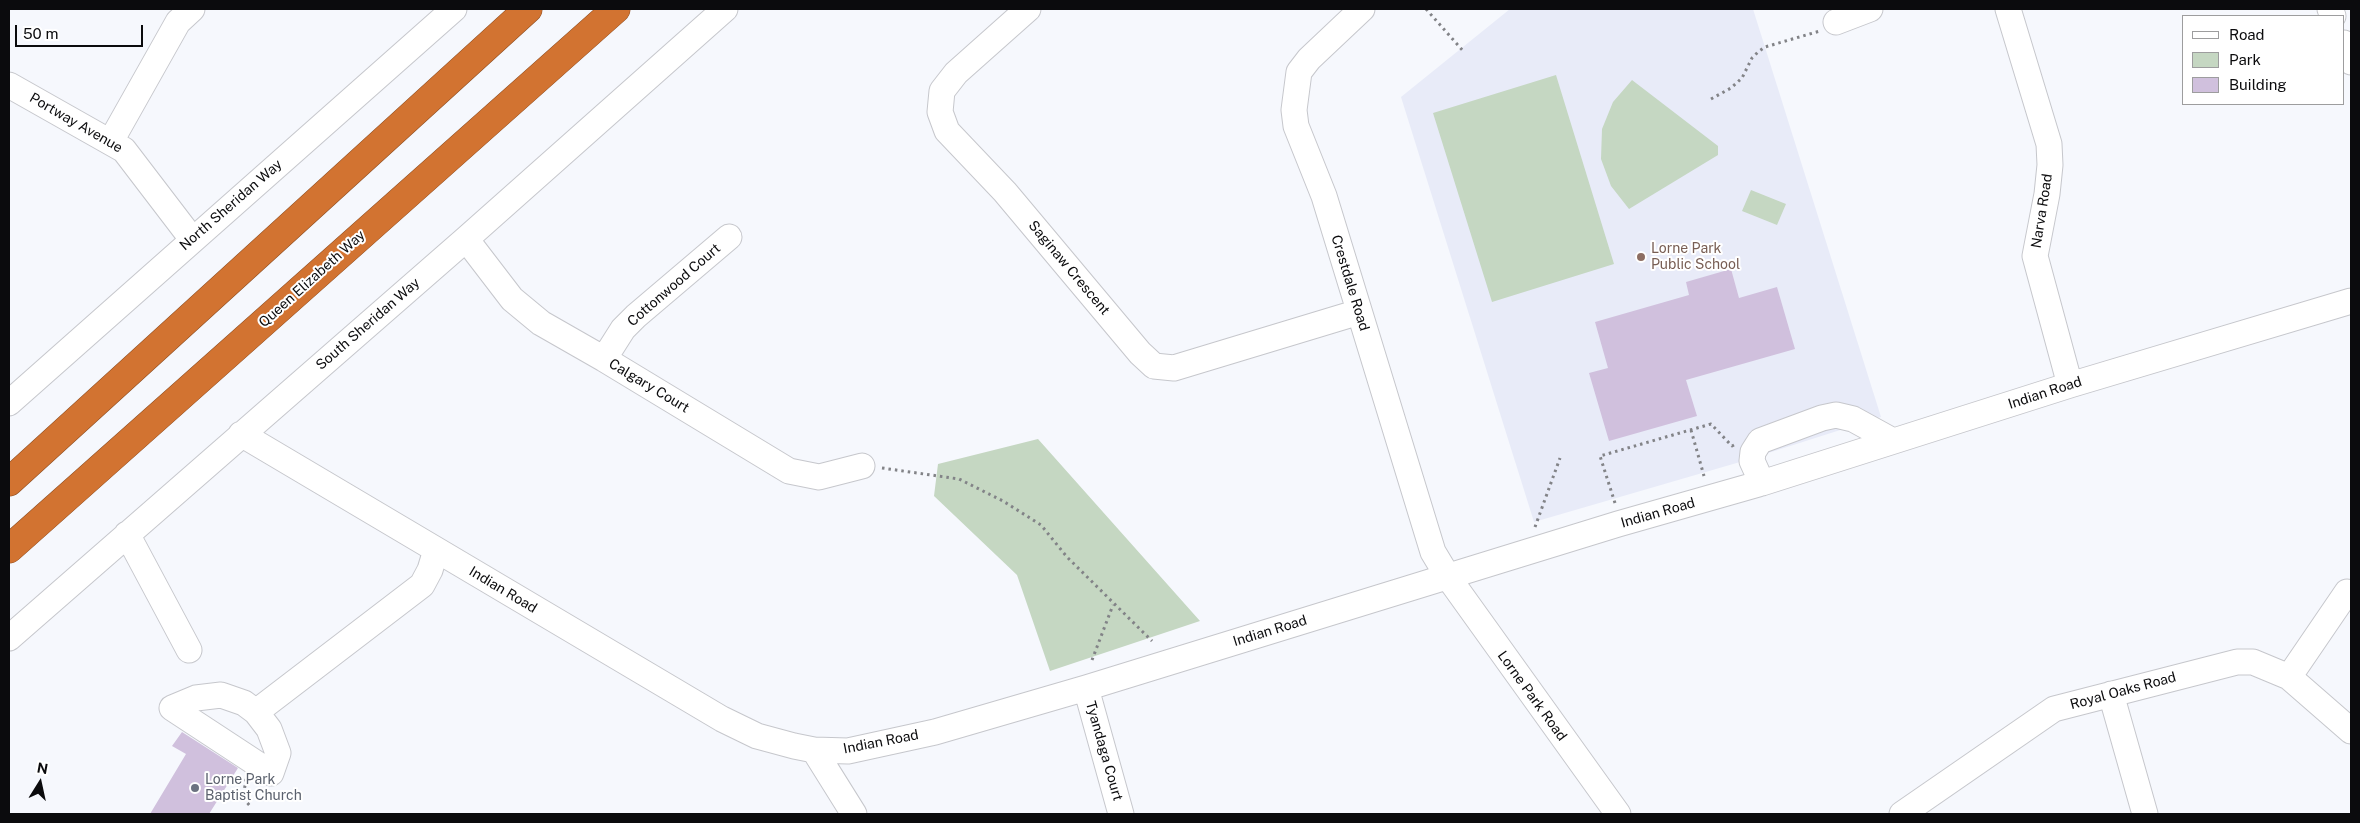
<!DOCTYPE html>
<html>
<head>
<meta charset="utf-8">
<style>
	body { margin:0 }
	#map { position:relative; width:2360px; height:823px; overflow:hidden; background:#f6f8fd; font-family:"Public Sans",sans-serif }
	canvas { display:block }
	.frame { position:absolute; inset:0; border:10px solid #0b0b0d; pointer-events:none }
	.legend { position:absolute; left:2182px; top:15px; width:162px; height:90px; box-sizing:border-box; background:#fff; border:1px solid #9d9d9e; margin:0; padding:6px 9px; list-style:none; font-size:15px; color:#0b0b0d }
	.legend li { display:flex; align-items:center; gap:10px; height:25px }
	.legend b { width:25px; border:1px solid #9d9d9e }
	.north { position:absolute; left:15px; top:758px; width:50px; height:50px; -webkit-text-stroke:4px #fff; paint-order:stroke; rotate:10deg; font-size:14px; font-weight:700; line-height:20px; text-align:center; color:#0b0b0d }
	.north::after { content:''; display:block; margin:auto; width:18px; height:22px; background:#0b0b0d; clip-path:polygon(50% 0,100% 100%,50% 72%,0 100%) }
	.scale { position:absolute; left:15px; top:25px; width:128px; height:22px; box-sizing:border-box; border:2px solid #0b0b0d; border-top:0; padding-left:6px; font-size:15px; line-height:18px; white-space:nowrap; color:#0b0b0d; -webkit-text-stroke:4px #fff; paint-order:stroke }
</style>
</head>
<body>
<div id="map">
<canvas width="2360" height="823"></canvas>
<div class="frame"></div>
<ul class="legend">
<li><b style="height:6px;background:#fff"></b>Road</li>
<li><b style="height:14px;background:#c5d7c2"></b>Park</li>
<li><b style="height:14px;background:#d0c0dd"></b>Building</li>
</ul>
<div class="north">N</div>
<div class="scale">50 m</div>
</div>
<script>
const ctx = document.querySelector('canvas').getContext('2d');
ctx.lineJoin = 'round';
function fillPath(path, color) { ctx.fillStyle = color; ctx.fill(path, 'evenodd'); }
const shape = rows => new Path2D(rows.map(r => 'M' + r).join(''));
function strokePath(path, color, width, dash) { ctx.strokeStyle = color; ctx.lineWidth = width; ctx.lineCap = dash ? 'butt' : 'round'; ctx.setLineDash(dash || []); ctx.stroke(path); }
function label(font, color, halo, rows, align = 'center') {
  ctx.font = font + ' "Public Sans",sans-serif'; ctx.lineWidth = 4; ctx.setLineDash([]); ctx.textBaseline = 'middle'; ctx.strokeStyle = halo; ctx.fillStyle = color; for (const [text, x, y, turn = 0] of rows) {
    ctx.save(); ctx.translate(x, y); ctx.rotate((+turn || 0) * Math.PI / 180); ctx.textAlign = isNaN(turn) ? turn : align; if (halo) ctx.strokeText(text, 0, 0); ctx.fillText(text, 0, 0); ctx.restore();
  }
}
fillPath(shape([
	[1510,9,1753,9,1881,417,1740,462,1534,522,1401,97]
]), '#e8ebf8');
fillPath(shape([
	[1556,75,1614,264,1492,302,1433,113],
	[1632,80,1718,146,1718,155,1629,209,1611,186,1601,159,1602,129,1613,102],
	[1751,190,1786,204,1777,225,1742,211],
	[1038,439,1200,621,1050,671,1017,575,934,496,938,464]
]), '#c5d7c2');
fillPath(shape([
	[1731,269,1739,298,1777,287,1795,349,1686,380,1697,416,1609,441,1589,373,1608,368,1595,322,1689,295,1686,282],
	[182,732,238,768,209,814,150,814,186,754,172,746]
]), '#d0c0dd');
const minor = shape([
	[1028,9,956,73,942,91,940,112,947,131,1005,192,1140,353,1154,366,1174,368,1359,312],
	[1362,9,1309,59,1299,72,1294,110,1296,126,1324,196,1433,552,1448,577,1618,814],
	[2008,9,2049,144,2050,165,2047,194,2035,256,2070,385],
	[2330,9,2333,16],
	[1836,22,1870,9],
	[2344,43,2351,62],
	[9,85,124,150,192,239],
	[111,141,178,22,192,9],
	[466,239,512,299,541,323,604,359,789,471,819,477,862,466],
	[604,359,623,329,636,316,729,237],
	[9,403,454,9],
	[241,434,722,719,757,736,794,746,814,750,848,751,935,732,1086,688,1618,524,1762,483,2070,385,2351,301],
	[1762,483,1752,461,1753,452,1760,441,1822,418,1836,415,1853,419,1893,441],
	[127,534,189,650],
	[9,638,466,239,725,9],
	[2289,677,2347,592],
	[1086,688,1121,814],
	[2111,694,2145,814],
	[221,695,244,703,256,712,269,729,278,753,271,773,172,708,196,698,221,695],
	[256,712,422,585,430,570,436,550],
	[814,750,854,814],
	[1902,814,2054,709,2237,662,2253,662,2289,677,2351,731]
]);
const highway = shape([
	[9,482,528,9],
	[9,549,616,9]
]);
strokePath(minor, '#c6c7cc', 27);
strokePath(highway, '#8c4f24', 29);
strokePath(shape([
	[1426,9,1464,52],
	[1711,99,1731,88,1742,78,1752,58,1758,52,1765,47,1820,31],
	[1691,430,1704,476],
	[882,468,959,479,1003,501,1041,525,1067,557,1152,641],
	[1615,503,1600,456,1711,424,1732,446,1734,445],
	[1535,527,1560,458],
	[1092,660,1113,605],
	[246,779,243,798,251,807]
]), '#828387', 3, [2.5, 4]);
strokePath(minor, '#fff', 25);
strokePath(highway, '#d27331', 28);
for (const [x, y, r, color] of [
	[1641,257,5,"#8d6e63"],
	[195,788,5,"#6b7280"]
]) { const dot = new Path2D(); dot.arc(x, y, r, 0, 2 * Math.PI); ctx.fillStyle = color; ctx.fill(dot); strokePath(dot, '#fff', 2); }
label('14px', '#0b0b0d', '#fff', [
	["Portway Avenue",76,123,30],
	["North Sheridan Way",231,205,-41],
	["Narva Road",2042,211,-81],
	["Saginaw Crescent",1069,268,50],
	["Queen Elizabeth Way",312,279,-42],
	["Crestdale Road",1350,283,73],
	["Cottonwood Court",674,285,-41],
	["South Sheridan Way",368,324,-41],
	["Calgary Court",649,386,31],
	["Indian Road",2045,393,-18],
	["Indian Road",1658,513,-16],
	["Indian Road",503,590,31],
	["Indian Road",1270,631,-17],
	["Royal Oaks Road",2123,691,-15],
	["Lorne Park Road",1532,696,54],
	["Indian Road",881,742,-11],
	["Tyandaga Court",1104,751,74]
]);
label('14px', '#785e54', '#fff', [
	["Lorne Park",1651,249],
	["Public School",1651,265]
], 'left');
label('14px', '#5b616d', '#fff', [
	["Lorne Park",205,780],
	["Baptist Church",205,796]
], 'left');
</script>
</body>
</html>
